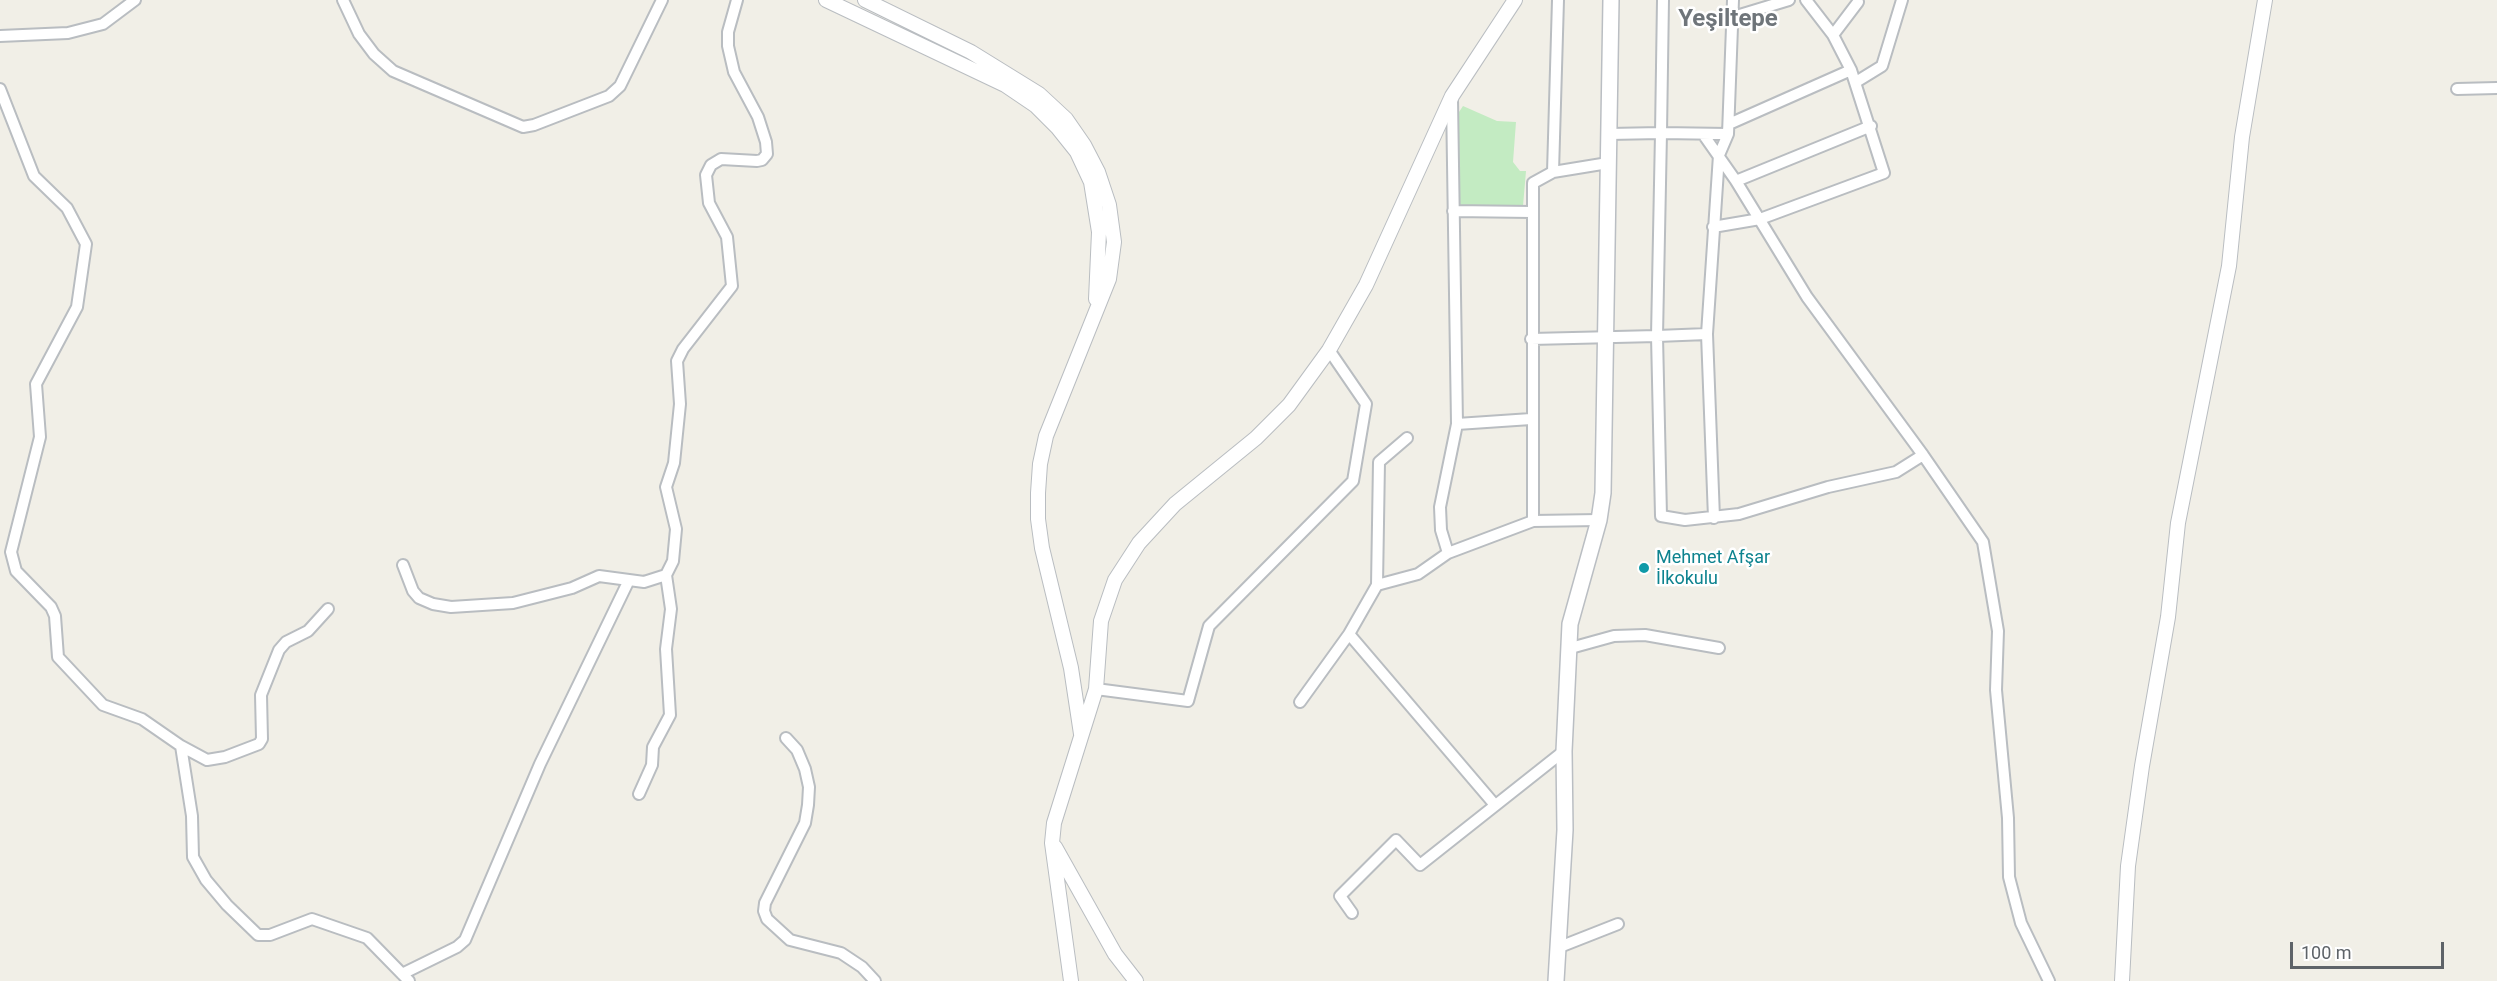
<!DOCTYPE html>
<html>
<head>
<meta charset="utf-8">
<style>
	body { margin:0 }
	#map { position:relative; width:2497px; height:981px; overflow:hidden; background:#f1efe7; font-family:Roboto,sans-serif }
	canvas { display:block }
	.scale { position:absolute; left:2290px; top:942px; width:154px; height:27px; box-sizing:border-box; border:3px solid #5e6368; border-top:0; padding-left:8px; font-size:18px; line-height:21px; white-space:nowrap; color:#5e6368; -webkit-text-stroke:4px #fff; paint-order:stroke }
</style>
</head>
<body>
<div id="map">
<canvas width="2497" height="981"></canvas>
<div class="scale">100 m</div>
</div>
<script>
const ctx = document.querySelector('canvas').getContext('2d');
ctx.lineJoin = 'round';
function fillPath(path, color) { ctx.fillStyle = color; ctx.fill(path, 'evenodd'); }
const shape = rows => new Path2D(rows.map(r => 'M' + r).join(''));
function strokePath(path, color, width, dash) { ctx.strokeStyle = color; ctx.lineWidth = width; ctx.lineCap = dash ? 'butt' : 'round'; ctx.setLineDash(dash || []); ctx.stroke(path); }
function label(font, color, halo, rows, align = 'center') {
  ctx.font = font + ' Roboto,sans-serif'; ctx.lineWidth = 5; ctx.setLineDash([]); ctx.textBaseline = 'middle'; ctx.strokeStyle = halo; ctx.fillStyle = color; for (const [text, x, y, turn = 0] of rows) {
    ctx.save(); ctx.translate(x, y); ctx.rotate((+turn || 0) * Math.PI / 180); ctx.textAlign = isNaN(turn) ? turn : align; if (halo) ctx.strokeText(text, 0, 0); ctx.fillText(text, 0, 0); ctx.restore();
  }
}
fillPath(shape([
	[1463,106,1497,121,1516,122,1513,162,1520,171,1526,171,1523,206,1460,205,1457,115]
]), '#c3ebc2');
const minor = shape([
	[343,0,359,34,374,54,393,71,523,127,534,125,609,96,620,86,662,0],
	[1558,0,1553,172,1533,183,1533,521,1599,520],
	[1663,0,1661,133,1728,134],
	[1733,17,1789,0],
	[1833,35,1858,2],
	[0,36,68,33,103,24,135,0],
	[1856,82,1882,66,1902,0],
	[0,89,34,176,67,208,86,244,77,307,36,384,40,437,11,552,16,571,51,607,55,616,58,657,103,705,142,719,181,746,192,816,193,857,206,880,227,905,258,935,270,935,312,919,367,938,409,981],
	[2457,89,2497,88],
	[1729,124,1851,70],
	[1609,134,1661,133,1657,336,1707,334],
	[1703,134,1736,181,1807,297,1923,455,1983,542,1998,631,1996,690,2008,818,2009,877,2021,923,2049,981],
	[1553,172,1608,163],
	[1736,181,1871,126],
	[1453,211,1532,212],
	[1713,227,1760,219,1884,173,1851,70,1833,35,1806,0],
	[1531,339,1657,336,1661,516,1685,520,1739,514,1828,487,1896,472,1923,455],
	[1457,424,1531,419],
	[1714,518,1707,334,1719,155,1728,134,1733,0],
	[1448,553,1441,530,1440,507,1457,424,1452,99],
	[403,565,413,591,419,598,433,604,451,607,513,603,572,588,599,576,644,582,666,575,673,561,676,529,666,487,674,463,680,404,677,361,683,349,732,286,727,237,709,203,706,175,711,165,721,159,757,161,762,160,767,154,766,142,758,117,734,72,728,46,728,32,737,0],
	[1377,585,1379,462,1407,438],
	[1349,634,1495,805],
	[1567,649,1614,636,1645,635,1719,648],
	[1096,689,1188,701,1209,626,1353,481,1366,404,1329,350],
	[1300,702,1349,634,1377,585,1418,574,1448,553,1533,521],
	[786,738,797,750,805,769,809,787,808,805,805,823,765,903,764,911,767,919,790,940,841,953,862,967,875,981],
	[181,746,207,760,225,757,259,744,262,739,261,695,279,650,286,642,308,631,328,609],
	[639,794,652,765,653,747,670,715,666,649,671,609,666,575],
	[1352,913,1340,896,1396,840,1420,865,1564,751],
	[1557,948,1618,924],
	[402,974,457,947,465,940,540,764,629,580]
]);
const tertiary = shape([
	[826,0,1005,85,1036,106,1057,127,1077,152,1091,182,1099,232,1096,299],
	[865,0,971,52,1039,94,1066,119,1084,145,1098,172,1109,205,1114,242,1109,279,1046,436,1040,464,1038,493,1038,519,1042,548,1071,668,1081,734],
	[1055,847,1115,954,1136,981],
	[1071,981,1052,843,1054,823,1096,689,1101,621,1115,580,1139,543,1175,504,1256,438,1289,405,1329,350,1366,285,1452,96,1515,0],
	[2122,981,2128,866,2142,766,2168,617,2178,523,2229,266,2242,137,2265,0]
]);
const secondary = shape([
	[1556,981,1565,830,1564,751,1570,624,1599,520,1603,493,1611,0]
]);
strokePath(minor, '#b9bdc1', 14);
strokePath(tertiary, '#b9bdc1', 16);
strokePath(secondary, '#babec3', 18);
strokePath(minor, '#fff', 10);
strokePath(tertiary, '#fff', 14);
strokePath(secondary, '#fff', 15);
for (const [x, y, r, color] of [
	[1644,568,6,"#0f9aa8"]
]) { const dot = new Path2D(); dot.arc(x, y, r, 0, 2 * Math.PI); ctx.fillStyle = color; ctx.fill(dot); strokePath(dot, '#fff', 2); }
label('18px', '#0d838f', '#fff', [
	["Mehmet Afşar",1656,558],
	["İlkokulu",1656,579]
], 'left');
label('bold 24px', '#6f757a', '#fff', [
	["Yeşiltepe",1728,20]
]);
</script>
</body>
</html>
